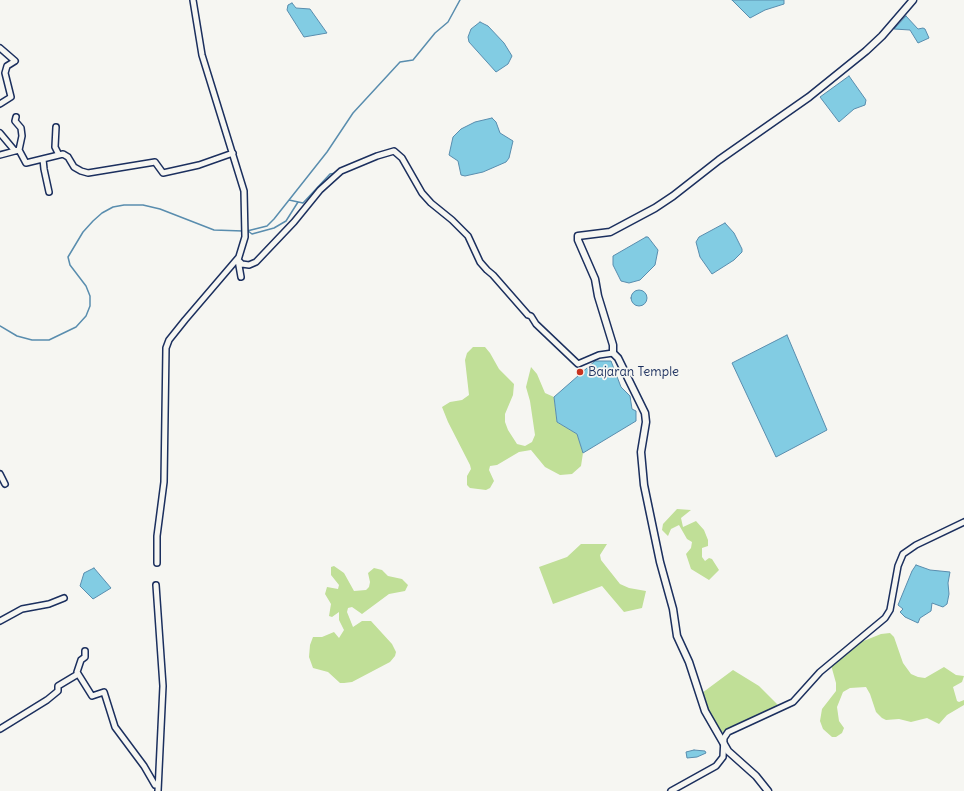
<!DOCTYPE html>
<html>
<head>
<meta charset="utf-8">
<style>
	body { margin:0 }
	canvas { display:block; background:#f6f6f2 }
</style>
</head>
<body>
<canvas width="964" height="791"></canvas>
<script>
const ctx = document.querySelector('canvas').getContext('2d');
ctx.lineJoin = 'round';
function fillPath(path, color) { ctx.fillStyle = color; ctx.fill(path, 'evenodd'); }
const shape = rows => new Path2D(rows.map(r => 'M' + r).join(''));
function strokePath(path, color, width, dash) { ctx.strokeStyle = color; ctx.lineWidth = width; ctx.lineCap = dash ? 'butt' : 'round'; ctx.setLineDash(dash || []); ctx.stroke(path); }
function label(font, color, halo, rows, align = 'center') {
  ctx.font = font + ' Delius,sans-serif'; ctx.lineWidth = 3.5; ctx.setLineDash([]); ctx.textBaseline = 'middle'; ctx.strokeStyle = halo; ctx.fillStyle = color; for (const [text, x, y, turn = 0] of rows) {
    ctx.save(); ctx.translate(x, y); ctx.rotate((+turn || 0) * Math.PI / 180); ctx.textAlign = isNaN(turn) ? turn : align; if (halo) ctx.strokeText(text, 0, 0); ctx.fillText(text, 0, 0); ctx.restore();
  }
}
fillPath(shape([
	[473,347,485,347,490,353,499,369,514,384,513,395,505,414,505,422,508,430,517,444,525,446,532,442,535,435,530,401,526,387,531,367,537,374,545,393,554,397,557,422,577,434,583,453,581,466,572,474,560,475,545,467,531,450,519,452,497,465,490,466,489,470,494,481,490,488,486,490,470,488,467,485,467,476,471,469,470,465,448,422,442,407,450,402,462,400,469,395,465,360,467,353],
	[677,509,691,510,681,518,683,527,696,521,704,530,708,540,708,546,702,548,702,557,705,561,709,558,712,559,719,570,709,580,691,569,686,554,691,548,692,542,687,539,679,525,671,529,668,536,662,530,663,524],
	[581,544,607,544,600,555,601,560,620,584,629,588,646,591,642,608,624,612,602,586,553,604,539,567,567,557],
	[334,566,344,573,354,591,366,590,369,587,370,582,368,573,374,568,382,570,388,576,402,579,408,585,405,591,389,594,362,614,352,607,348,608,347,612,353,627,362,621,371,621,392,644,396,652,395,656,390,662,352,682,344,683,340,683,328,672,313,668,309,657,310,645,313,637,322,637,334,632,339,638,344,630,339,620,339,612,332,617,329,616,331,604,325,594,327,587,338,589,339,585,331,575,331,567],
	[890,633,894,637,903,663,911,674,918,677,925,678,944,667,956,675,964,676,962,682,953,687,957,701,959,702,964,700,964,705,947,715,939,724,927,718,911,722,899,719,886,720,882,718,876,712,870,694,866,687,850,688,843,692,837,707,839,721,844,728,842,733,836,737,832,737,823,729,820,721,822,709,836,691,836,683,831,665,861,642,881,634],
	[733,670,759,686,780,707,770,709,739,723,724,733,715,726,708,712,702,693]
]), '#c0df97');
const water = shape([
	[732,0,784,0,784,4,765,10,750,18,732,0],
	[292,3,296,8,310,9,327,33,304,37,287,10,288,5,292,3],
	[906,16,918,29,923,28,925,29,929,38,918,43,910,30,894,29,906,16],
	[480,22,488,26,504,43,512,56,508,64,496,72,469,42,468,37,471,29,480,22],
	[849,76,866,100,865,105,854,109,839,122,820,97,849,76],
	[492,118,496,122,500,133,513,141,509,158,506,162,483,172,465,176,461,175,458,161,449,155,453,137,461,129,475,122,492,118],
	[725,223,734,233,742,249,742,252,734,260,712,274,700,257,696,242,699,237,725,223],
	[646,237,648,237,658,250,655,265,640,280,629,283,621,281,613,265,613,256,646,237],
	'631 298a8 8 0 1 1 16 0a8 8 0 1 1-16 0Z',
	[787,335,827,430,776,457,732,363,787,335],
	[595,361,611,361,621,387,630,396,632,409,636,411,636,421,583,453,577,434,557,422,554,397,595,361],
	[916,565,930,570,950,572,948,583,949,594,947,604,943,607,932,603,931,611,920,618,918,623,905,617,900,612,903,609,898,605,912,571,916,565],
	[94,568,111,588,93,599,80,586,84,573,94,568],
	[694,750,705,751,706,753,697,757,687,758,686,752,694,750]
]);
fillPath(water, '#82cce3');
strokePath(water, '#598dae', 1);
strokePath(shape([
	[289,200,303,203,330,174,336,173],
	[247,231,267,226,274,219,327,152,353,113,400,62,413,60,435,33,448,22,460,0],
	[248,231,252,234,274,228,286,221,298,202],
	[0,326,17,336,32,340,49,340,76,327,86,316,90,306,90,296,86,286,70,265,68,257,83,232,93,221,102,213,113,207,124,205,143,205,160,209,214,230,243,231]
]), '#598dae', 1.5);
const minor = shape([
	[193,0,202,55,244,191,245,237,238,260,241,277],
	[0,48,15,61,7,66,5,73,11,97,0,104],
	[16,117,15,121,21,128,22,136,19,150],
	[56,127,55,147,59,155],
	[0,133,15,151,19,150,26,163,63,154,68,157,74,167,81,171,88,173,155,162,163,173,199,165,233,153],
	[0,155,15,151],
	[43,159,44,169,49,192],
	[238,260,242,264,249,265,256,262,294,222,320,190,341,171,377,156,394,151,402,158,422,193,431,203,452,220,468,236,480,262,487,270,493,275,528,315,531,316,536,324,578,364,599,355,613,353],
	[0,474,5,484],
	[157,563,157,536,164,482,166,348,169,340,185,320,238,258],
	[156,585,163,686,158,791],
	[0,621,22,609,49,604,64,598],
	[85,651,85,657,81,660,77,672,92,696,104,692,115,727,144,766,155,785],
	[0,729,47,700,58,691,58,686,78,674],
	[671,791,716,766,723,757,724,738,728,732,793,702,820,672,885,618,890,610,898,566,903,554,916,545,964,522]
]);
const tertiary = shape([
	[768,791,756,776,728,751,705,711,689,662,677,636,673,609,660,562,644,485,641,452,646,422,645,413,618,358,613,353,613,345,598,296,595,279,578,240,578,236,610,232,655,208,673,196,719,160,809,97,866,51,882,36,913,0]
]);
strokePath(minor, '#1b2f5e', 8);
strokePath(tertiary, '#1b2f5e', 9);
strokePath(minor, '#f6f6f2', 5);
strokePath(tertiary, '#f6f6f2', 6);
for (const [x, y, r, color] of [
	[580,372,4,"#c8321e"]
]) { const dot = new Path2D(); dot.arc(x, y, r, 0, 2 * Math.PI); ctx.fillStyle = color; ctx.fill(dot); strokePath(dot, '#f6f6f2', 1.5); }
label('13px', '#1b2f5e', '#f6f6f2', [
	["Bajaran Temple",588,372]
], 'left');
</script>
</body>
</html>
